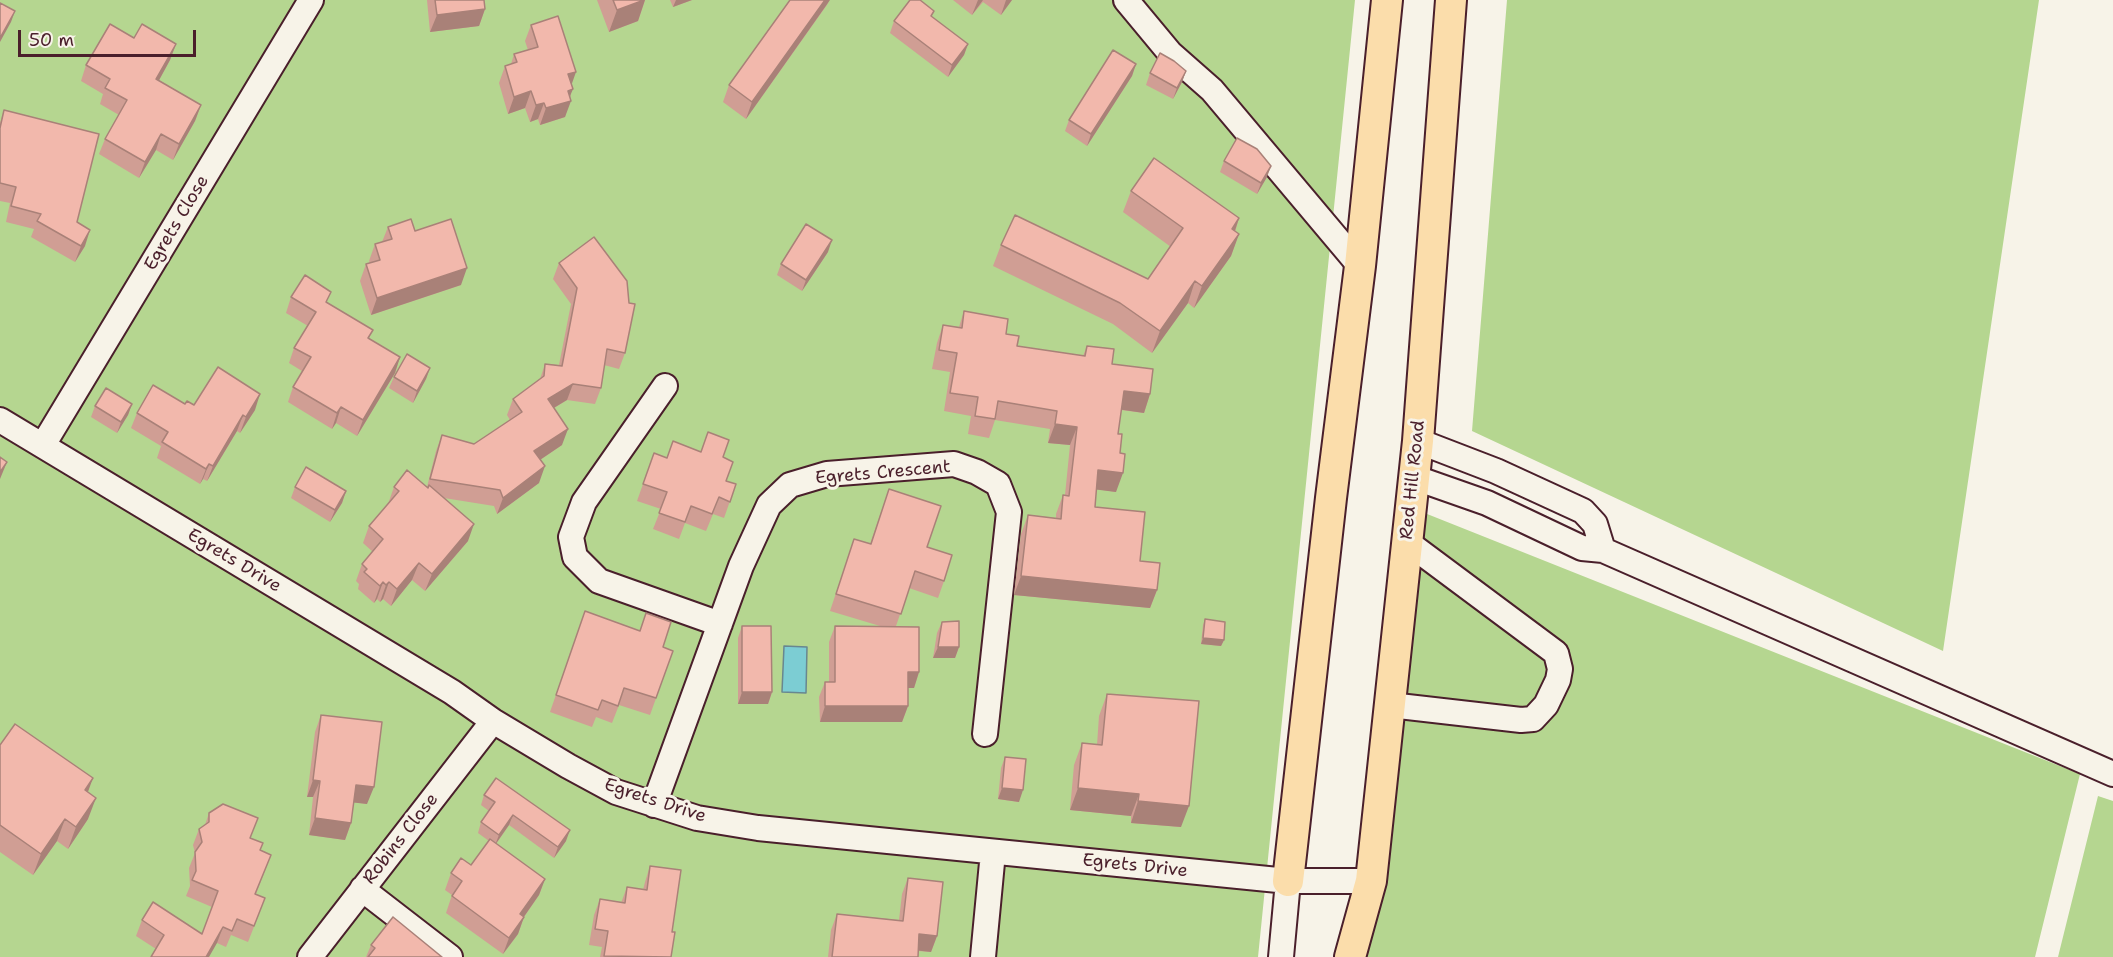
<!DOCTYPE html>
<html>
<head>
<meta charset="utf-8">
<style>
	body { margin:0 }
	#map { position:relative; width:2113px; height:957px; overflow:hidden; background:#f7f3e8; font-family:"Shantell Sans",sans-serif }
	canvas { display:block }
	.scale { position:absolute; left:18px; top:30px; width:178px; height:27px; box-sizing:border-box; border:3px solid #4a1f2b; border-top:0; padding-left:8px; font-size:18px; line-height:21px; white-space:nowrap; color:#4a1f2b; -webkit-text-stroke:4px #f7f3e8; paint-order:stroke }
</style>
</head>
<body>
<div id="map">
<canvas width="2113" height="957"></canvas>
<div class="scale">50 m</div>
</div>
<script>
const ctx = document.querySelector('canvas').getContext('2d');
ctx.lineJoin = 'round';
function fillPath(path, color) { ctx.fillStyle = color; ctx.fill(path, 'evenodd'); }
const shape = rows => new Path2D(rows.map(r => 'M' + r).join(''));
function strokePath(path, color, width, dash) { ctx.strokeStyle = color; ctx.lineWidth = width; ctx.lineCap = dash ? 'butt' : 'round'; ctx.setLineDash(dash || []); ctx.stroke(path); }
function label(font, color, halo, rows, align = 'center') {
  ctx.font = font + ' "Shantell Sans",sans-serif'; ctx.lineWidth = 6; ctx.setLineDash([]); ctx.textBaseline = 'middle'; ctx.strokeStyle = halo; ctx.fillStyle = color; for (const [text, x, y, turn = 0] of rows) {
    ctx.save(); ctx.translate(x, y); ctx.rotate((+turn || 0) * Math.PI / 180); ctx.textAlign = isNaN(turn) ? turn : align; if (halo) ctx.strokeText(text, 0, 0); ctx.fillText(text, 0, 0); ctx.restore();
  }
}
fillPath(shape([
	[0,0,1355,0,1258,957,0,957],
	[1507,0,2039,0,1943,651,1472,431],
	[1402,504,2080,774,2035,957,1349,957],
	[2098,796,2113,801,2113,957,2058,957]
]), '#b5d690');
const water = shape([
	[784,646,807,647,806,693,782,692,784,646]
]);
fillPath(water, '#7ccdd3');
strokePath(water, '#688790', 1.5);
const minor = shape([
	[1126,0,1170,53,1212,90,1360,266],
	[665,386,584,502,571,537,575,557,599,581,720,624],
	[0,420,452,692,493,721,568,766,616,792,697,818,758,828,1288,881,1371,881],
	[1418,441,1496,471,1583,511,1595,524,1603,550],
	[43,445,311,0],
	[1413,477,1487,503,1582,548,1603,550,2113,774],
	[1390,705,1521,720,1533,719,1546,705,1558,680,1560,669,1556,653,1407,542],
	[654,805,741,566,769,505,790,485,827,474,954,464,977,472,998,484,1009,512,985,734],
	[362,889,450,957],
	[310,957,493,721],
	[983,957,993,852],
	[1281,957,1288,881]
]);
const major = shape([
	[1288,881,1331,498,1360,266,1387,0],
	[1350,957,1371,881,1418,441,1451,0]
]);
strokePath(minor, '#4a1f2b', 28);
strokePath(major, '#4a1f2b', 34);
strokePath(minor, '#f7f3e8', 24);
strokePath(major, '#fbddab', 30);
fillPath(shape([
	[427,0,484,0,485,9,479,26,430,32],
	[597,0,645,0,638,21,609,32],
	[670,0,692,0,673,7],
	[953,0,1012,0,1001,15,983,2,972,15],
	[829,2,746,119,723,102,729,85],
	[894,21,968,44,964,55,948,77,890,33],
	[531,25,572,85,570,98,565,117,540,125,538,119,530,122,525,108,508,114,499,83,505,66,511,64,514,54,528,50,525,41],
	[134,38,176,44,170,60,159,80,201,105,195,121,173,160,156,150,139,178,99,154,105,139,119,115,100,104,103,94,81,81,86,65],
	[1136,64,1132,76,1087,146,1065,131,1069,120],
	[1186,71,1182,82,1173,99,1146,85,1150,73],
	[4,110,77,222,85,246,75,262,31,237,34,229,6,222,10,203,0,201,0,123],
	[1224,161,1267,177,1257,194,1220,172],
	[1131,191,1239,218,1235,232,1239,234,1231,256,1194,308,1188,303,1152,353,1113,324,993,266,1001,245,1148,279,1171,247,1123,212],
	[388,227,415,231,461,285,371,315,360,281,366,264,370,263,369,261,375,244,382,242],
	[828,252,802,291,777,275,781,264],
	[559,263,625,353,619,369,604,365,601,388,595,404,567,400,554,408,562,445,540,460,539,483,497,514,494,506,444,498,468,541,425,591,412,580,391,606,383,599,380,602,377,599,374,603,358,589,359,584,356,581,362,564,373,552,363,543,369,526,388,504,394,487,427,487,436,451,442,435,474,444,510,420,507,415,513,399,540,379,545,364,559,365,571,304,553,279],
	[291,297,328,303,373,330,369,338,400,357,395,373,357,436,336,423,332,429,288,402,293,387,302,371,289,363,294,348,308,326,286,313],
	[964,311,1006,334,1017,346,1083,356,1087,346,1150,394,1144,413,1121,410,1118,434,1116,492,1096,489,1095,507,1140,561,1157,590,1150,608,1014,595,1021,534,1028,515,1056,518,1056,514,1063,495,1065,495,1070,445,1048,443,1050,429,995,420,989,438,968,434,971,416,944,411,950,372,932,369,937,343,943,325,959,327],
	[430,368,426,379,413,403,389,388,394,377],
	[132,404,128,415,117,433,91,417,95,406],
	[194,405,255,410,240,433,237,431,207,481,203,479,200,484,157,458,161,446,131,428,137,413],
	[701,452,723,457,726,481,736,484,724,518,713,514,706,531,685,523,679,539,653,529,661,509,637,501,654,453,667,458],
	[295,487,346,491,342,503,330,522,291,498],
	[889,489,927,547,944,581,938,598,909,588,896,626,919,672,914,688,908,688,908,706,902,722,820,722,819,697,825,682,829,682,829,642,835,626,880,626,830,611,854,539,870,544],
	[585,611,663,647,673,651,650,715,619,705,612,723,596,717,592,727,550,712],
	[1205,619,1224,640,1221,646,1201,644,1203,625],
	[942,622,959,647,955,658,933,658,937,633],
	[742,626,772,692,768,704,738,704,738,638],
	[1107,694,1181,827,1131,823,1131,816,1070,810,1074,765,1082,743,1097,745,1099,716],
	[321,715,367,804,353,802,351,823,345,840,309,835,313,797,307,797,315,732],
	[0,745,88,792,88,819,68,849,57,841,33,875,0,852],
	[1005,757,1019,802,998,799,1001,768],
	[484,795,566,841,554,858,509,825,496,844,545,879,539,895,524,917,518,934,503,954,446,913,452,895,445,890,451,873,471,865,489,841,478,833,481,822,489,811,481,805],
	[209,813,250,838,260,850,271,855,256,894,259,914,248,942,231,935,226,947,217,943,156,949,136,936,142,920,202,934,212,907,186,896,190,886,189,868,195,853,193,845,199,829,205,825],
	[650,866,672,932,671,957,600,957,602,947,589,945,594,915,600,899,621,903,627,887,643,890,645,882],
	[908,878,937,936,931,952,918,951,918,957,828,957,831,930,837,914,899,920,902,894],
	[371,945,442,957,366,957]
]), '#d09e94');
fillPath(shape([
	[645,0,638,21,609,32,617,10],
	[676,0,692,0,673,7],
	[825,0,830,0,746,119,752,102],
	[978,0,983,0,972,15],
	[1006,0,1012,0,1001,15],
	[485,9,479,26,430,32,437,15],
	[15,11,11,22,0,42,0,38],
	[176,44,170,60,151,95,156,79],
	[968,44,964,55,948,77,952,65],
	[1136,64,1132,76,1087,146,1091,134],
	[1186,71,1182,82,1173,99,1177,88],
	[576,72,570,89,568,74],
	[573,89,568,101,571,101,565,117,540,125,546,108,568,91],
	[531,91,525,108,508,114,514,97],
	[544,103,538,119,530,122,536,105],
	[201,105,195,121,173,160,179,144],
	[161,134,156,150,139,178,145,162],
	[1271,166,1267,177,1257,194,1261,183],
	[1239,218,1232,240,1232,229],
	[90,230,85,246,75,262,81,246],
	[1239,234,1231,256,1194,308,1202,286],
	[832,240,828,252,802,291,806,280],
	[467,268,461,285,371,315,377,298],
	[1195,281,1188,303,1152,353,1160,331],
	[400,357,395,373,357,436,363,420],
	[430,368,426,379,413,403,417,391],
	[573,384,567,400,542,415,548,399],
	[1124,391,1150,394,1144,413,1117,409],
	[260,394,255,410,240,433,246,417],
	[132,404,128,415,117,433,121,422],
	[341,407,336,423,332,429,337,413],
	[243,415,237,431,207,481,213,466],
	[1055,424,1077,427,1070,445,1048,443],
	[568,429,562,445,528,468,534,451],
	[7,462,0,479,0,472],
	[209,464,203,479,200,484,206,469],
	[545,466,539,483,497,514,503,498],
	[1098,470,1123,473,1116,492,1092,489],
	[346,491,342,503,330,522,335,510],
	[474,524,468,541,425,591,432,574],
	[419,563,412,580,391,606,397,589],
	[1021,576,1157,590,1150,608,1014,595],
	[383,582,377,599,374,603,380,586],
	[389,582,383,599,380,602,386,585],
	[1203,638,1224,640,1221,646,1201,644],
	[938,647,959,647,955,658,933,658],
	[908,672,919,672,914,688,902,688],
	[742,692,772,692,768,704,738,704],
	[825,706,908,706,902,722,820,722],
	[93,778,85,800,85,790],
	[313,780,320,781,313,797,307,797],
	[356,785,374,787,367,804,349,802],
	[1002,788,1023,790,1019,802,998,799],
	[1078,788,1139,794,1131,816,1070,810],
	[96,798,88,819,68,849,76,827],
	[1138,801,1189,806,1181,827,1131,823],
	[513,815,509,825,495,845,499,835],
	[315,818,351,823,345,840,309,835],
	[65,819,57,841,33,875,41,854],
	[570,830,566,841,554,858,558,847],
	[545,879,539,895,514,931,520,914],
	[524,917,518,934,503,954,509,938],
	[223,927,217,943,209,957,206,957],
	[919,934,937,936,931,952,913,950]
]), '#a98178');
const building = shape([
	[435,0,484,0,485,9,437,15,435,0],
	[613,0,644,0,617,10,613,0],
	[790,0,825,0,752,102,729,85,790,0],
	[910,0,920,0,934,11,931,16,968,44,952,65,894,21,910,0],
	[0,3,15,11,0,38,0,3],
	[558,16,576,72,568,74,573,89,568,91,571,101,546,108,544,103,536,105,531,91,514,97,505,66,517,62,514,54,538,47,531,25,558,16],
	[110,24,134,38,142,24,176,44,156,79,201,105,179,144,161,134,145,162,105,139,127,100,105,88,110,79,86,65,110,24],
	[1113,50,1136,64,1091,134,1069,120,1113,50],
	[1160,53,1174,61,1186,71,1177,88,1150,73,1160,53],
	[4,110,99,134,77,222,90,230,81,246,37,221,41,214,11,206,16,187,0,183,0,128,4,110],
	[1237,138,1257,149,1271,166,1261,183,1224,161,1237,138],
	[1154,158,1239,218,1232,229,1239,234,1202,286,1195,281,1160,331,1120,303,1001,245,1015,215,1148,279,1183,228,1131,191,1154,158],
	[411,219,415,231,451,219,467,268,377,298,366,264,380,260,375,244,392,239,388,227,411,219],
	[806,224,832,240,806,280,781,264,806,224],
	[594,237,627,281,629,303,635,304,625,353,607,349,601,388,573,384,548,399,568,429,534,451,545,466,503,498,500,490,430,479,442,435,474,444,522,412,513,399,544,376,545,364,562,366,577,288,559,263,594,237],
	[305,275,331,292,326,302,373,330,368,338,400,357,363,420,341,407,337,413,293,387,311,357,294,348,316,312,291,297,305,275],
	[964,311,1008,319,1006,334,1019,336,1017,346,1085,356,1087,346,1114,349,1112,364,1153,369,1150,394,1124,391,1118,434,1122,434,1120,453,1125,454,1123,473,1098,470,1095,507,1145,512,1140,561,1160,563,1157,590,1021,576,1028,515,1061,519,1063,495,1069,496,1077,427,1055,424,1057,411,998,401,995,419,975,416,978,397,950,393,957,353,939,350,943,325,962,328,964,311],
	[407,354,430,368,417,391,394,377,407,354],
	[218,367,260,394,246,417,243,415,213,466,209,464,206,469,162,442,168,432,137,413,153,385,185,404,187,401,194,405,218,367],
	[106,388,132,404,121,422,95,406,106,388],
	[708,432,729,440,723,457,733,462,726,481,736,484,730,502,719,497,712,514,691,506,685,522,659,513,667,492,643,484,654,453,667,458,673,441,701,452,708,432],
	[0,457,7,462,0,472,0,457],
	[306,467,346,491,335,510,295,487,306,467],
	[407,470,428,488,429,485,474,524,432,574,419,563,397,589,389,582,386,585,383,582,380,586,364,572,367,569,362,564,383,539,369,526,399,491,394,487,407,470],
	[889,489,941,506,927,547,952,555,944,581,915,571,901,614,836,594,854,539,871,544,889,489],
	[585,611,640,631,646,613,671,622,663,647,673,651,656,698,624,688,618,706,602,700,598,710,556,695,585,611],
	[1205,619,1225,622,1224,640,1203,638,1205,619],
	[959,621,959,647,938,647,942,622,959,621],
	[742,626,771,626,772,692,742,692,742,626],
	[835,626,919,627,919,672,908,672,908,706,825,706,825,682,835,682,835,626],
	[1107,694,1199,701,1189,806,1138,801,1139,794,1078,788,1082,743,1102,745,1107,694],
	[321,715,382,722,374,787,356,785,351,823,315,818,320,781,313,780,321,715],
	[15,724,93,778,85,790,96,798,76,827,65,819,41,854,0,825,0,745,15,724],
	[1005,757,1026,759,1023,790,1002,788,1005,757],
	[496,778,570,830,558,847,513,815,499,835,481,822,495,802,484,795,496,778],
	[223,804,258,818,250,838,263,843,260,850,271,855,255,894,265,898,254,926,237,919,232,931,223,927,206,957,151,957,164,935,142,920,153,902,202,934,218,891,192,880,196,871,195,852,202,842,199,829,209,822,209,813,223,804],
	[490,839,545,879,520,914,524,917,509,938,452,896,462,881,451,873,461,858,471,865,490,839],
	[650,866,681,870,672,932,675,932,671,957,604,956,608,931,595,929,600,899,625,903,627,887,647,890,650,866],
	[908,878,943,882,937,936,919,934,918,957,832,957,837,914,903,921,908,878],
	[393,917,442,957,368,957,375,948,371,945,393,917]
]);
fillPath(building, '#f2b8ac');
strokePath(building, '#a98178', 1.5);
label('18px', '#4a1f2b', '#f7f3e8', [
	["Egrets Close",177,223,-59],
	["Egrets Crescent",883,473,-5],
	["Red Hill Road",1413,480,-84],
	["Egrets Drive",234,561,31],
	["Egrets Drive",655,801,18],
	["Robins Close",401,839,-52],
	["Egrets Drive",1135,866,6]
]);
</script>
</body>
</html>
